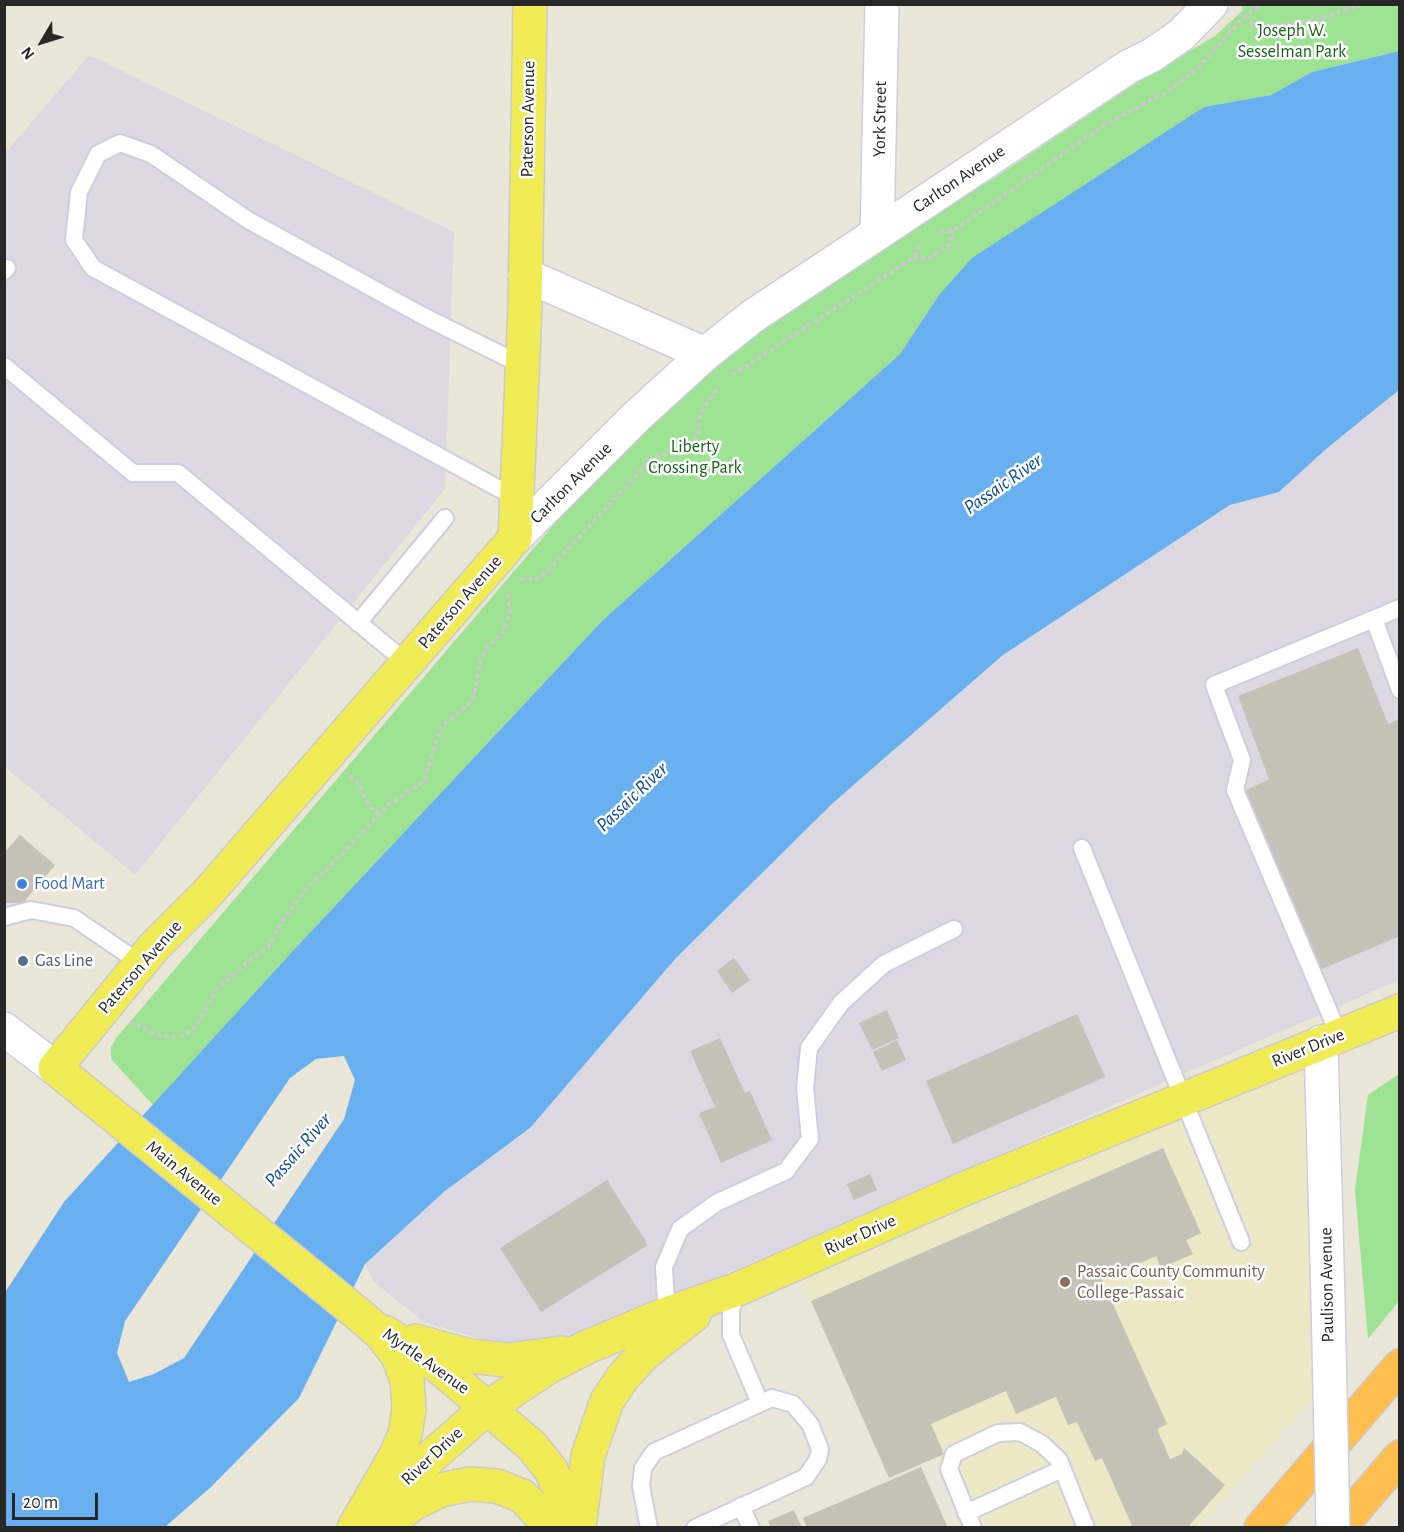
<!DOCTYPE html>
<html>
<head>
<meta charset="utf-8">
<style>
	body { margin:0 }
	#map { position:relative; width:1404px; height:1532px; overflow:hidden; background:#eae6d8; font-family:"Alegreya Sans",sans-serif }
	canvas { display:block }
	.frame { position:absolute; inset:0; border:6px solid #272727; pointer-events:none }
	.north { position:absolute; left:12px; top:12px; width:60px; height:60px; -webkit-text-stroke:4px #fff; paint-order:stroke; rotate:232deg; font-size:16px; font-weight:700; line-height:24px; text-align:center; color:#272727 }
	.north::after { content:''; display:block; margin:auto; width:21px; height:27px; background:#272727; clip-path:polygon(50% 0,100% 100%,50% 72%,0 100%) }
	.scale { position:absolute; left:12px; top:1493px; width:86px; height:27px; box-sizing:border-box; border:3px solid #272727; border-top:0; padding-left:8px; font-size:18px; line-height:21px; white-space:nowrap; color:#272727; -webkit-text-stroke:4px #fff; paint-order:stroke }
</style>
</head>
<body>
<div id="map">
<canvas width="1404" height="1532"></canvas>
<div class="frame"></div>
<div class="north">N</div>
<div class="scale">20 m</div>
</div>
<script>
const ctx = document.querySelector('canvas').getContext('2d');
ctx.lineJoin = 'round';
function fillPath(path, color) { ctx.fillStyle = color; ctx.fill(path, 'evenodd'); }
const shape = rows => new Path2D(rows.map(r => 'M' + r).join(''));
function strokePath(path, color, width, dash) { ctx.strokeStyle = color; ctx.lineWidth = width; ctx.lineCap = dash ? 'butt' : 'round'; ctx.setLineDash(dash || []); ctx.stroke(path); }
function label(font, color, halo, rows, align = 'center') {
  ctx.font = font + ' "Alegreya Sans",sans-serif'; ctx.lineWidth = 5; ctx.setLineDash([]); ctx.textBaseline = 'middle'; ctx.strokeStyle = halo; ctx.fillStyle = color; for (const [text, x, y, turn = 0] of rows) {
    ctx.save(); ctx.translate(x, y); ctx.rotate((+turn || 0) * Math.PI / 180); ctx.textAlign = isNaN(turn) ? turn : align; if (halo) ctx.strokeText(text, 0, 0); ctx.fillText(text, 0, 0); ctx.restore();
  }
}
fillPath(shape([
	[89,55,454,232,445,489,135,875,5,767,5,153],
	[1399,390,1399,980,549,1351,488,1341,424,1322,374,1282,365,1264,445,1191,530,1128,676,958,834,802,1003,655,1231,505,1279,492,1326,449]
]), '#ddd9e2');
fillPath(shape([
	[1321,1042,1330,1379,1199,1527,970,1527,937,1456,890,1478,796,1264]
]), '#ede8c6');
fillPath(shape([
	[1241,5,1399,5,1399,51,1312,72,1271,95,1204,107,939,295,900,354,603,620,290,954,153,1105,111,1059,111,1047,117,1037,568,508,608,463,635,443,636,434,690,383,889,236,996,177,1141,80,1215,36,1243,10],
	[1399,1074,1399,1301,1368,1339,1355,1190,1368,1095]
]), '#9ee293');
fillPath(shape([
	[1399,51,1399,390,1326,449,1279,492,1230,505,1003,655,834,802,676,958,530,1128,445,1191,365,1264,299,1398,211,1487,165,1527,5,1527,4,1294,64,1202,290,954,603,620,900,354,939,295,972,258,1204,107,1271,95,1312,72]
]), '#68b0ef');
fillPath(shape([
	[344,1056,355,1080,344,1119,184,1358,154,1374,129,1382,117,1353,125,1321,290,1078,316,1059]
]), '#eae6d8');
fillPath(shape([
	[1358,648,1388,724,1400,719,1400,936,1317,971,1242,792,1269,779,1238,696],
	[20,835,55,865,23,903,4,903,4,853],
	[734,958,750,980,732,993,717,971],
	[887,1010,899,1038,872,1050,859,1023],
	[1077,1014,1105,1077,953,1144,926,1081],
	[720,1038,745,1093,750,1091,772,1140,721,1163,699,1113,715,1107,690,1051],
	[897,1040,906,1060,882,1071,873,1052],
	[1163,1148,1201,1233,1186,1240,1193,1254,1161,1268,1156,1256,1102,1280,1167,1424,1157,1429,1170,1459,1182,1454,1184,1448,1225,1485,1187,1528,1133,1528,1102,1458,1095,1461,1077,1422,1068,1425,1056,1397,1016,1414,1006,1391,931,1424,944,1454,889,1478,811,1301],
	[870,1174,877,1190,854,1200,847,1184],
	[607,1180,648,1245,541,1312,500,1248],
	[921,1467,948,1528,807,1528,803,1518],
	[794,1510,802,1528,771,1528,768,1521]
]), '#c5c2b8');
const service = shape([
	[4,271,7,268],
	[4,366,133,473,178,473,407,663],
	[516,498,93,268,74,240,79,192,98,154,120,143,151,154,248,220,423,316,522,365],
	[1374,619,1400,690],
	[358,623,445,518],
	[1082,848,1241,1242],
	[4,917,31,910,74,918,140,963],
	[1339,1035,1235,790,1242,760,1214,685,1400,608],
	[738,1289,731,1310,731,1335,760,1403],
	[667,1319,664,1267,680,1229,716,1203,786,1171,810,1139,805,1088,809,1048,841,1003,884,964,954,929],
	[741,1506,751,1528],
	[966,1513,1062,1469],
	[649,1528,641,1486,643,1468,654,1452,772,1398,793,1404,810,1424,820,1449,818,1459,806,1477,695,1528],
	[973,1528,949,1469,954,1454,998,1433,1020,1432,1042,1444,1059,1460,1086,1528]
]);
const minor = shape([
	[877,233,882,4],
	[525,275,705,354]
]);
const tertiary = shape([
	[515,538,636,417,705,354,753,316,1128,67,1152,55,1181,35,1211,4],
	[4,1029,55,1068]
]);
const secondary = shape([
	[1321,1042,1328,1300]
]);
const primary = shape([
	[384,1332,439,1367,532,1446,551,1470,564,1500,571,1528],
	[415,1341,470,1356,508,1360,562,1353],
	[384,1504,408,1477,488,1407,550,1366,587,1347,666,1314,738,1289,966,1188,1400,1011],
	[354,1528,396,1455,405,1434,409,1409,407,1381,398,1356,382,1335,363,1318,55,1068,153,948,206,895,515,538,525,307,530,4],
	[382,1528,413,1504,441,1490,470,1484,497,1486,522,1496,553,1528],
	[579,1528,588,1456,607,1401,623,1377,644,1354,694,1315]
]);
const motorway = shape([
	[1261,1528,1400,1366],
	[1339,1528,1400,1457]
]);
strokePath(service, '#cecde1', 20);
strokePath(minor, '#cecde1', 36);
strokePath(tertiary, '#cecde1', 36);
strokePath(secondary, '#cecde1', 36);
strokePath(primary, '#cbcbcb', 36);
strokePath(motorway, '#cbcbcb', 36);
strokePath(shape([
	[1245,16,1255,26,1264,28,1320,19,1363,4],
	[940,231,953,231,1103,126,1170,90,1197,69,1245,16,1262,4],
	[913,258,930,258,949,245,953,231],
	[732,375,913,258,921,243],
	[520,579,536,579,545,574,652,458,665,454,679,454,692,446,699,431,700,415,717,388],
	[350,776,357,781,370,807,380,815],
	[130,1022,157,1035,172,1037,182,1036,194,1029,217,990,245,964,268,947,283,919,312,882,330,867,388,805,424,781,440,728,473,700,481,658,490,644,503,633,510,612,508,593]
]), '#cbcbcb', 4, [4.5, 3]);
strokePath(service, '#fff', 16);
strokePath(minor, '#fff', 33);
strokePath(tertiary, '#fff', 33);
strokePath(secondary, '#fff', 33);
strokePath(primary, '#f1ec56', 33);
strokePath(motorway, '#ffbe4e', 33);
const secondaryBridge = shape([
	[1328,1300,1333,1528]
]);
strokePath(secondaryBridge, '#cecde1', 36, []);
strokePath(secondaryBridge, '#fff', 33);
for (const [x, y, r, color] of [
	[22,884,6,"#3f7fe0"],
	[23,961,6,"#5c6f8a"],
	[1065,1282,6,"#8d6e63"]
]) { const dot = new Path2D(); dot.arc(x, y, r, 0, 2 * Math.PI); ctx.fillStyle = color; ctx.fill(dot); strokePath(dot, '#fff', 2); }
label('18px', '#196318', '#fff', [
	["Joseph W.",1292,31],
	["Sesselman Park",1292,52],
	["Liberty",695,447],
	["Crossing Park",695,468]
]);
label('18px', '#272727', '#fff', [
	["Paterson Avenue",528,119,-89],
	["York Street",880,119,-89],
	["Carlton Avenue",959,179,-34],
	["Carlton Avenue",571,483,-45],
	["Paterson Avenue",460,602,-49],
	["Paterson Avenue",140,967,-49],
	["River Drive",1308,1048,-22],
	["Main Avenue",184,1173,39],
	["River Drive",860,1235,-24],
	["Paulison Avenue",1327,1285,-91],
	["Myrtle Avenue",426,1361,35],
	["River Drive",432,1456,-43]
]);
label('18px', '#366cbe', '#fff', [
	["Food Mart",34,884]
], 'left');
label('18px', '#4e5e75', '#fff', [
	["Gas Line",35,961]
], 'left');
label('18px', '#785e54', '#fff', [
	["Passaic County Community",1077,1272],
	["College-Passaic",1077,1293]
], 'left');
label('italic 20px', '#0c4b96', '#fff', [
	["Passaic River",1003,484,-35],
	["Passaic River",632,797,-44],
	["Passaic River",298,1150,-49]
]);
</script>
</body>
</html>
